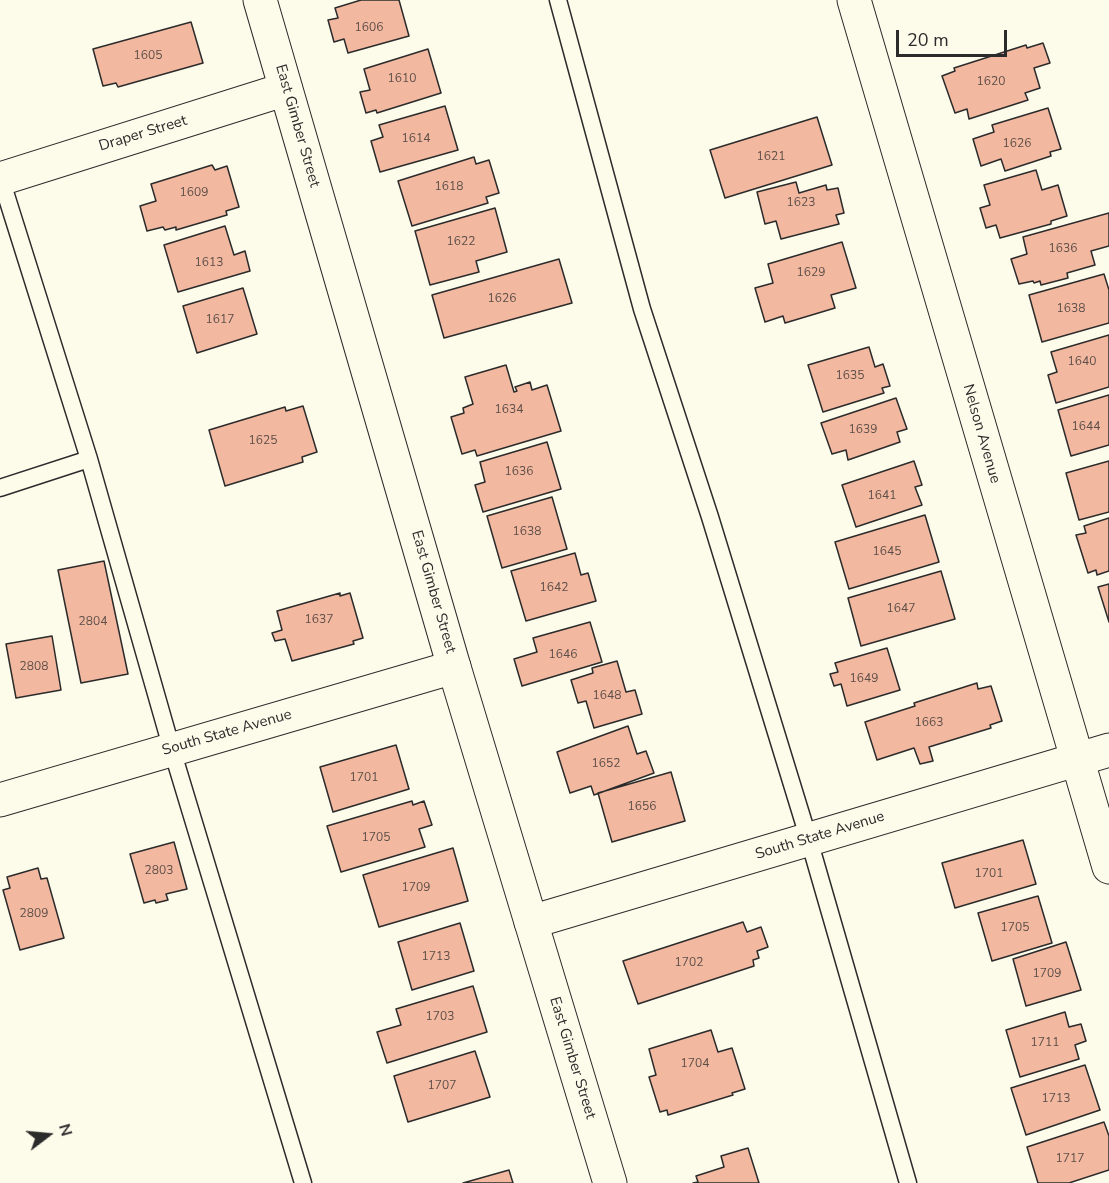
<!DOCTYPE html>
<html>
<head>
<meta charset="utf-8">
<style>
	body { margin:0 }
	#map { position:relative; width:1109px; height:1183px; overflow:hidden; background:#fdfbea; font-family:"Nunito Sans",sans-serif }
	canvas { display:block }
	.north { position:absolute; left:18px; top:1105px; width:60px; height:60px; -webkit-text-stroke:4px #fdfbea; paint-order:stroke; rotate:74deg; font-size:16px; font-weight:700; line-height:24px; text-align:center; color:#2b2b2b }
	.north::after { content:''; display:block; margin:auto; width:21px; height:27px; background:#2b2b2b; clip-path:polygon(50% 0,100% 100%,50% 72%,0 100%) }
	.scale { position:absolute; left:896px; top:30px; width:111px; height:27px; box-sizing:border-box; border:3px solid #2b2b2b; border-top:0; padding-left:8px; font-size:18px; line-height:21px; white-space:nowrap; color:#2b2b2b; -webkit-text-stroke:4px #fdfbea; paint-order:stroke }
</style>
</head>
<body>
<div id="map">
<canvas width="1109" height="1183"></canvas>
<div class="north">N</div>
<div class="scale">20 m</div>
</div>
<script>
const ctx = document.querySelector('canvas').getContext('2d');
ctx.lineJoin = 'round';
function fillPath(path, color) { ctx.fillStyle = color; ctx.fill(path, 'evenodd'); }
const shape = rows => new Path2D(rows.map(r => 'M' + r).join(''));
function strokePath(path, color, width, dash) { ctx.strokeStyle = color; ctx.lineWidth = width; ctx.lineCap = dash ? 'butt' : 'round'; ctx.setLineDash(dash || []); ctx.stroke(path); }
function label(font, color, halo, rows, align = 'center') {
  ctx.font = font + ' "Nunito Sans",sans-serif'; ctx.lineWidth = 4.5; ctx.setLineDash([]); ctx.textBaseline = 'middle'; ctx.strokeStyle = halo; ctx.fillStyle = color; for (const [text, x, y, turn = 0] of rows) {
    ctx.save(); ctx.translate(x, y); ctx.rotate((+turn || 0) * Math.PI / 180); ctx.textAlign = isNaN(turn) ? turn : align; if (halo) ctx.strokeText(text, 0, 0); ctx.fillText(text, 0, 0); ctx.restore();
  }
}
const building = shape([
	[361,0,399,0,409,36,348,53,344,39,334,42,328,20,338,18,335,8,361,0],
	[191,22,203,63,118,87,116,83,103,86,93,49,191,22],
	[1043,43,1050,63,1034,68,1040,88,1025,93,1028,100,969,119,967,109,955,113,942,76,955,71,954,68,1026,45,1027,48,1043,43],
	[428,49,441,93,377,113,376,110,366,113,360,92,370,90,364,69,428,49],
	[445,106,458,150,380,172,371,141,383,137,379,125,445,106],
	[1048,108,1061,149,1050,152,1051,156,1005,171,1001,159,981,166,973,139,994,132,992,125,1048,108],
	[817,117,832,165,725,198,710,150,817,117],
	[474,157,476,164,489,160,499,193,486,197,488,203,412,226,398,181,474,157],
	[212,165,215,170,227,166,239,207,226,211,227,215,176,230,176,227,165,230,163,227,147,231,140,206,156,201,151,184,212,165],
	[1036,170,1042,190,1058,185,1067,216,1051,221,1051,224,1000,238,996,225,986,228,980,208,990,205,984,185,1036,170],
	[796,182,799,193,826,185,827,190,838,188,844,213,836,215,839,224,781,239,776,221,765,224,757,192,796,182],
	[495,208,507,252,476,261,479,272,430,285,415,231,495,208],
	[1109,213,1109,246,1091,251,1095,265,1067,273,1068,278,1041,285,1040,281,1034,283,1033,281,1019,284,1011,259,1027,254,1023,237,1109,213],
	[225,226,234,255,245,251,250,271,178,292,164,245,225,226],
	[842,242,856,288,831,295,835,308,785,323,783,316,765,322,755,288,773,283,768,264,842,242],
	[559,259,572,303,444,338,432,295,559,259],
	[1104,274,1109,290,1109,323,1042,342,1029,295,1104,274],
	[243,288,257,334,197,353,183,306,243,288],
	[1109,335,1109,387,1056,403,1048,375,1057,372,1051,352,1109,335],
	[869,347,875,367,883,364,890,386,882,388,884,393,823,412,808,365,869,347],
	[506,365,514,392,517,391,515,387,530,382,532,390,547,385,561,431,477,456,475,450,462,454,451,417,464,413,463,408,473,404,465,377,506,365],
	[1109,395,1109,445,1071,456,1058,410,1109,395],
	[896,398,907,429,897,432,900,442,848,460,846,450,832,454,821,423,896,398],
	[303,406,317,452,302,457,303,462,225,486,209,430,285,407,286,411,303,406],
	[547,442,561,489,483,512,475,485,485,482,480,462,547,442],
	[914,461,922,485,915,487,922,505,856,527,842,485,914,461],
	[1109,461,1109,512,1079,520,1066,473,1109,461],
	[552,497,567,549,502,568,487,516,552,497],
	[925,515,939,562,849,589,835,542,925,515],
	[1109,518,1109,571,1097,575,1096,570,1088,573,1076,535,1086,533,1084,526,1109,518],
	[575,553,581,575,588,573,596,601,526,621,511,571,575,553],
	[104,561,128,674,81,683,58,570,104,561],
	[941,571,955,619,861,646,848,598,941,571],
	[1109,584,1109,622,1098,587,1109,584],
	[340,593,340,596,350,593,363,638,353,641,354,644,292,661,285,639,275,641,272,633,282,630,277,611,340,593],
	[590,622,602,662,522,686,514,659,537,652,533,638,590,622],
	[52,636,61,690,16,698,6,644,52,636],
	[887,648,900,690,847,706,841,684,834,686,830,674,838,672,835,663,887,648],
	[617,661,626,692,635,690,642,714,594,728,586,701,578,703,571,680,593,673,592,668,617,661],
	[977,683,978,689,991,686,1002,721,990,725,991,728,929,747,933,761,920,764,914,748,877,760,865,722,915,706,914,703,977,683],
	[628,726,637,754,646,751,654,773,594,795,591,786,570,793,557,752,628,726],
	[396,745,409,789,333,812,320,767,396,745],
	[671,772,685,821,612,842,598,793,671,772],
	[412,801,413,805,424,801,432,825,419,829,425,847,341,872,327,826,412,801],
	[1023,840,1036,884,955,908,942,863,1023,840],
	[174,842,187,889,166,894,168,900,156,903,155,900,144,903,130,854,174,842],
	[453,848,468,901,379,927,363,875,453,848],
	[38,868,41,879,47,878,64,938,20,950,3,890,10,888,7,877,38,868],
	[1038,896,1052,943,992,961,978,913,1038,896],
	[743,922,747,932,761,927,768,947,757,951,759,958,753,960,754,966,638,1004,623,961,743,922],
	[460,923,474,971,412,990,398,942,460,923],
	[1066,942,1081,990,1026,1006,1013,959,1066,942],
	[473,986,487,1032,387,1063,377,1032,401,1025,396,1009,473,986],
	[1065,1012,1069,1027,1081,1024,1086,1041,1075,1045,1079,1059,1020,1077,1006,1030,1065,1012],
	[711,1030,718,1052,732,1048,745,1089,732,1093,733,1095,668,1115,667,1110,660,1112,649,1077,656,1075,649,1049,711,1030],
	[475,1051,490,1097,408,1122,394,1076,475,1051],
	[1085,1065,1100,1110,1026,1135,1011,1088,1085,1065],
	[1104,1122,1109,1136,1109,1170,1069,1183,1038,1183,1027,1147,1104,1122],
	[748,1148,759,1183,693,1183,698,1182,696,1176,724,1167,721,1156,748,1148],
	[509,1170,513,1183,463,1183,509,1170]
]);
fillPath(building, '#f2b8a0');
strokePath(building, '#2b2b2b', 1.5);
const service = shape([
	[558,0,642,309,710,517,809,840,908,1183],
	[1,179,89,459,172,750,303,1183],
	[0,488,89,459]
]);
const minor = shape([
	[260,0,454,667],
	[854,0,1109,867],
	[0,179,286,89],
	[531,922,610,1183]
]);
const tertiary = shape([
	[0,800,454,667,531,922,1109,750]
]);
strokePath(service, '#2b2b2b', 19);
strokePath(minor, '#2b2b2b', 35);
strokePath(tertiary, '#2b2b2b', 35);
strokePath(service, '#fdfbea', 16);
strokePath(minor, '#fdfbea', 33);
strokePath(tertiary, '#fdfbea', 33);
label('12px', '#5d4e48', null, [
	["1606",369,28],
	["1605",148,56],
	["1610",402,79],
	["1620",991,82],
	["1614",416,139],
	["1626",1017,144],
	["1621",771,157],
	["1618",449,187],
	["1609",194,193],
	["1623",801,203],
	["1622",461,242],
	["1636",1063,249],
	["1613",209,263],
	["1629",811,273],
	["1626",502,299],
	["1638",1071,309],
	["1617",220,320],
	["1640",1082,362],
	["1635",850,376],
	["1634",509,410],
	["1644",1086,427],
	["1639",863,430],
	["1625",263,441],
	["1636",519,472],
	["1641",882,496],
	["1638",527,532],
	["1645",887,552],
	["1642",554,588],
	["1647",901,609],
	["1637",319,620],
	["2804",93,622],
	["1646",563,655],
	["2808",34,667],
	["1649",864,679],
	["1648",607,696],
	["1663",929,723],
	["1652",606,764],
	["1701",364,778],
	["1656",642,807],
	["1705",376,838],
	["2803",159,871],
	["1701",989,874],
	["1709",416,888],
	["2809",34,914],
	["1705",1015,928],
	["1713",436,957],
	["1702",689,963],
	["1709",1047,974],
	["1703",440,1017],
	["1711",1045,1043],
	["1704",695,1064],
	["1707",442,1086],
	["1713",1056,1099],
	["1717",1070,1159]
]);
label('15px', '#2b2b2b', '#fdfbea', [
	["East Gimber Street",297,126,74],
	["Draper Street",143,134,-17],
	["Nelson Avenue",981,434,74],
	["East Gimber Street",433,592,74],
	["South State Avenue",227,733,-16],
	["South State Avenue",820,836,-17],
	["East Gimber Street",572,1058,73]
]);
</script>
</body>
</html>
